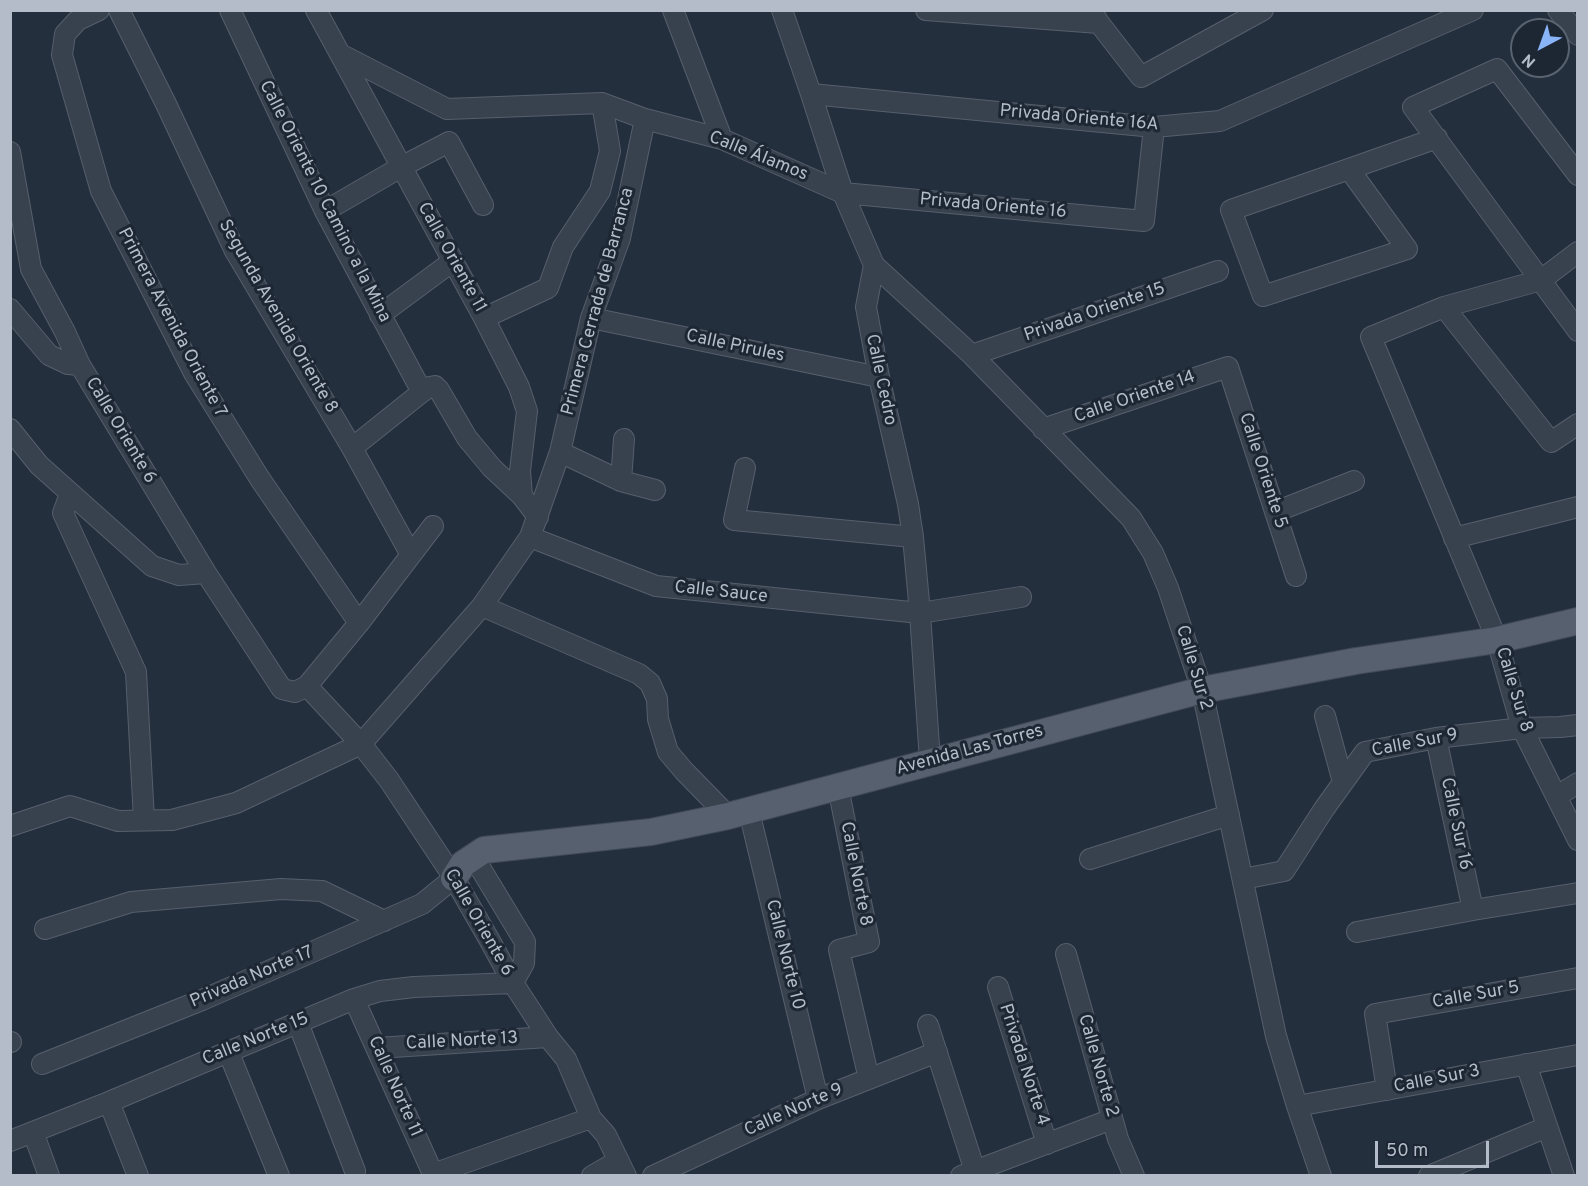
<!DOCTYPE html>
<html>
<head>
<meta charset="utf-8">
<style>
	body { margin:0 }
	#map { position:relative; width:1588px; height:1186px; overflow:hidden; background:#242f3e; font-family:Overpass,sans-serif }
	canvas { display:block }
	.frame { position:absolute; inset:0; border:12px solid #b4bcc9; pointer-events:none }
	.north { position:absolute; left:1510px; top:18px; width:60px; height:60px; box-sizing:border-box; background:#1d2633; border:2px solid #59626f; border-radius:50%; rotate:221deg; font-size:16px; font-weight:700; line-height:24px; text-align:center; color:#b4bcc9 }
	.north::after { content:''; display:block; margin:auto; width:21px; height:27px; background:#8ab4f8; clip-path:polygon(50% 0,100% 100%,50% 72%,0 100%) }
	.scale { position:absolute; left:1375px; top:1141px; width:114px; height:27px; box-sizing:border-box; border:3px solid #b4bcc9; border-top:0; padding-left:8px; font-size:18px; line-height:21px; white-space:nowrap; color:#b4bcc9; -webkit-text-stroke:4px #1d2633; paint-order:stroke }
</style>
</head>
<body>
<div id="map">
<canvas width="1588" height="1186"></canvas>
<div class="frame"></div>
<div class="north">N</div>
<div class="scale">50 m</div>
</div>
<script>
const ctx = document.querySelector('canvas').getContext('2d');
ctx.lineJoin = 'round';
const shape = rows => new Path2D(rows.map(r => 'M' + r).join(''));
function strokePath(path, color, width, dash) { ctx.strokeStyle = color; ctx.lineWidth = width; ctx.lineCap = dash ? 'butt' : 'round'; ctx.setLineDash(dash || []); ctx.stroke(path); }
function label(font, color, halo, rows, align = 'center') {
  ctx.font = font + ' Overpass,sans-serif'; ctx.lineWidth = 6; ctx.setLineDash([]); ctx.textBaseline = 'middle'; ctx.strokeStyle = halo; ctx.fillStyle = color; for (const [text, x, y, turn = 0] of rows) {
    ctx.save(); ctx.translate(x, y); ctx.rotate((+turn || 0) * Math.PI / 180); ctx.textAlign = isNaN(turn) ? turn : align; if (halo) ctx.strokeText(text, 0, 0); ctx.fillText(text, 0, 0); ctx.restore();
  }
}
const minor = shape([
	[99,10,78,20,65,34,62,55,101,191,194,373,260,479,359,623],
	[119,10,166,104,235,251,352,448,411,555],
	[230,10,325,211,422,392],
	[316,10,484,318,519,387,527,411,520,471,522,496,538,517],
	[673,10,722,139],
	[782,10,811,94,843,193,874,265,866,307,879,377,908,504,913,537,920,613,930,761],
	[926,10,1099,23],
	[1091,10,1099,23,1141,77,1263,10],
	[1558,10,1578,35],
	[340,54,447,109,602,103,645,119,722,139,843,193,1144,221,1154,127],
	[811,94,1154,127,1220,121,1473,10],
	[10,152,31,269,65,332,80,365,206,573,282,689,295,692,307,686,359,623,433,526],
	[1349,169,1407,249,1263,296,1231,210,1349,169,1437,138],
	[1578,175,1497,69,1413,107,1578,331],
	[325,211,401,167,449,142,483,205],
	[1578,252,1541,280,1444,307,1371,337,1497,640,1522,728,1578,840],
	[874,265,972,355,1131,518,1153,553,1168,588,1202,690,1276,1036,1297,1106,1321,1176],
	[1444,307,1551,442,1578,424],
	[10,309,49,355,68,364,80,365],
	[380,315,453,261],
	[484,318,548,288,563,247,600,191,610,151,602,103],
	[591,318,879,377],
	[972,355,1218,271],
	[10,429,39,465,152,566,179,575,206,573],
	[1043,429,1228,367,1296,576],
	[352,448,422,392,429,387,435,386,439,390,467,438,492,468,522,496],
	[560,452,621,481,655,490],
	[745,468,734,520,913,537],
	[621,481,624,439],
	[70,494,63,513,136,672,144,820],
	[1275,512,1354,481],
	[530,537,656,586,920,613,1021,597],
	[1454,538,1578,507],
	[482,606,639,674,650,683,657,699,658,719,668,752,684,771,728,816],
	[307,686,361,744,389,780,454,878,490,941,513,983,548,1037,566,1059,591,1118,606,1135,626,1176],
	[1325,716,1343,782],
	[1436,738,1473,910],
	[838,787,869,942,839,950,869,1079],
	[1557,796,1578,783],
	[749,811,818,1099],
	[10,826,70,806,118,821,172,820,236,803,361,744,482,606,530,537,560,452,591,318,620,238,645,119],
	[1090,859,1229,815],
	[1243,879,1284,871,1324,809,1365,752,1436,738,1522,728,1560,727,1578,725],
	[45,929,131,902,281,889,322,891,384,921],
	[1357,932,1473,910,1578,893],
	[1066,954,1118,1139,1134,1176],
	[998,987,1047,1144],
	[354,999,434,1176],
	[298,1023,355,1171],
	[928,1025,975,1171],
	[10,1042,11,1042],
	[377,1048,548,1037],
	[228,1051,279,1176],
	[42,1064,202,1000,422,904,454,878],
	[1526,1064,1564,1176],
	[1387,1090,1375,1014,1578,978],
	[109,1102,138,1176],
	[1297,1106,1578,1055],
	[33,1132,49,1176],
	[10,1141,109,1102,354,999,380,991,414,987,513,983,524,963,525,942,473,856],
	[433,1174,591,1118],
	[592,1176,618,1161],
	[653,1176,818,1099,937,1052],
	[961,1176,1112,1119],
	[1429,1176,1547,1127]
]);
const major = shape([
	[454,878,463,864,484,850,651,832,728,816,1202,690,1356,661,1497,640,1578,621]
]);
strokePath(minor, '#565f6c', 22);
strokePath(major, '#414a57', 28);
strokePath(minor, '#38414e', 20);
strokePath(major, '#56606e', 26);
label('18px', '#b4bcc9', '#1d2633', [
	["Privada Oriente 16A",1079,119,5],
	["Calle Álamos",758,157,22],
	["Calle Oriente 10 Camino a la Mina",324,202,63],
	["Privada Oriente 16",993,207,5],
	["Calle Oriente 11",451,258,61],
	["Primera Cerrada de Barranca",599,302,-75],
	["Privada Oriente 15",1095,313,-19],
	["Segunda Avenida Oriente 8",277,317,60],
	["Primera Avenida Oriente 7",171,323,62],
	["Calle Pirules",735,347,12],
	["Calle Cedro",880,380,78],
	["Calle Oriente 14",1135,398,-19],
	["Calle Oriente 6",120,431,59],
	["Calle Oriente 5",1262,471,72],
	["Calle Sauce",721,593,6],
	["Calle Sur 2",1193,668,73],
	["Calle Sur 8",1513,690,73],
	["Calle Sur 9",1415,744,-11],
	["Avenida Las Torres",970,751,-15],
	["Calle Sur 16",1455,824,78],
	["Calle Norte 8",855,874,79],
	["Calle Oriente 6",478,923,60],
	["Calle Norte 10",784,955,76],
	["Privada Norte 17",252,978,-23],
	["Calle Sur 5",1476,996,-10],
	["Calle Norte 15",256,1040,-22],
	["Calle Norte 13",462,1042,-3],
	["Privada Norte 4",1023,1065,72],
	["Calle Norte 2",1097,1066,74],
	["Calle Sur 3",1437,1080,-11],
	["Calle Norte 11",394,1087,66],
	["Calle Norte 9",794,1111,-24]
]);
</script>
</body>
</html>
